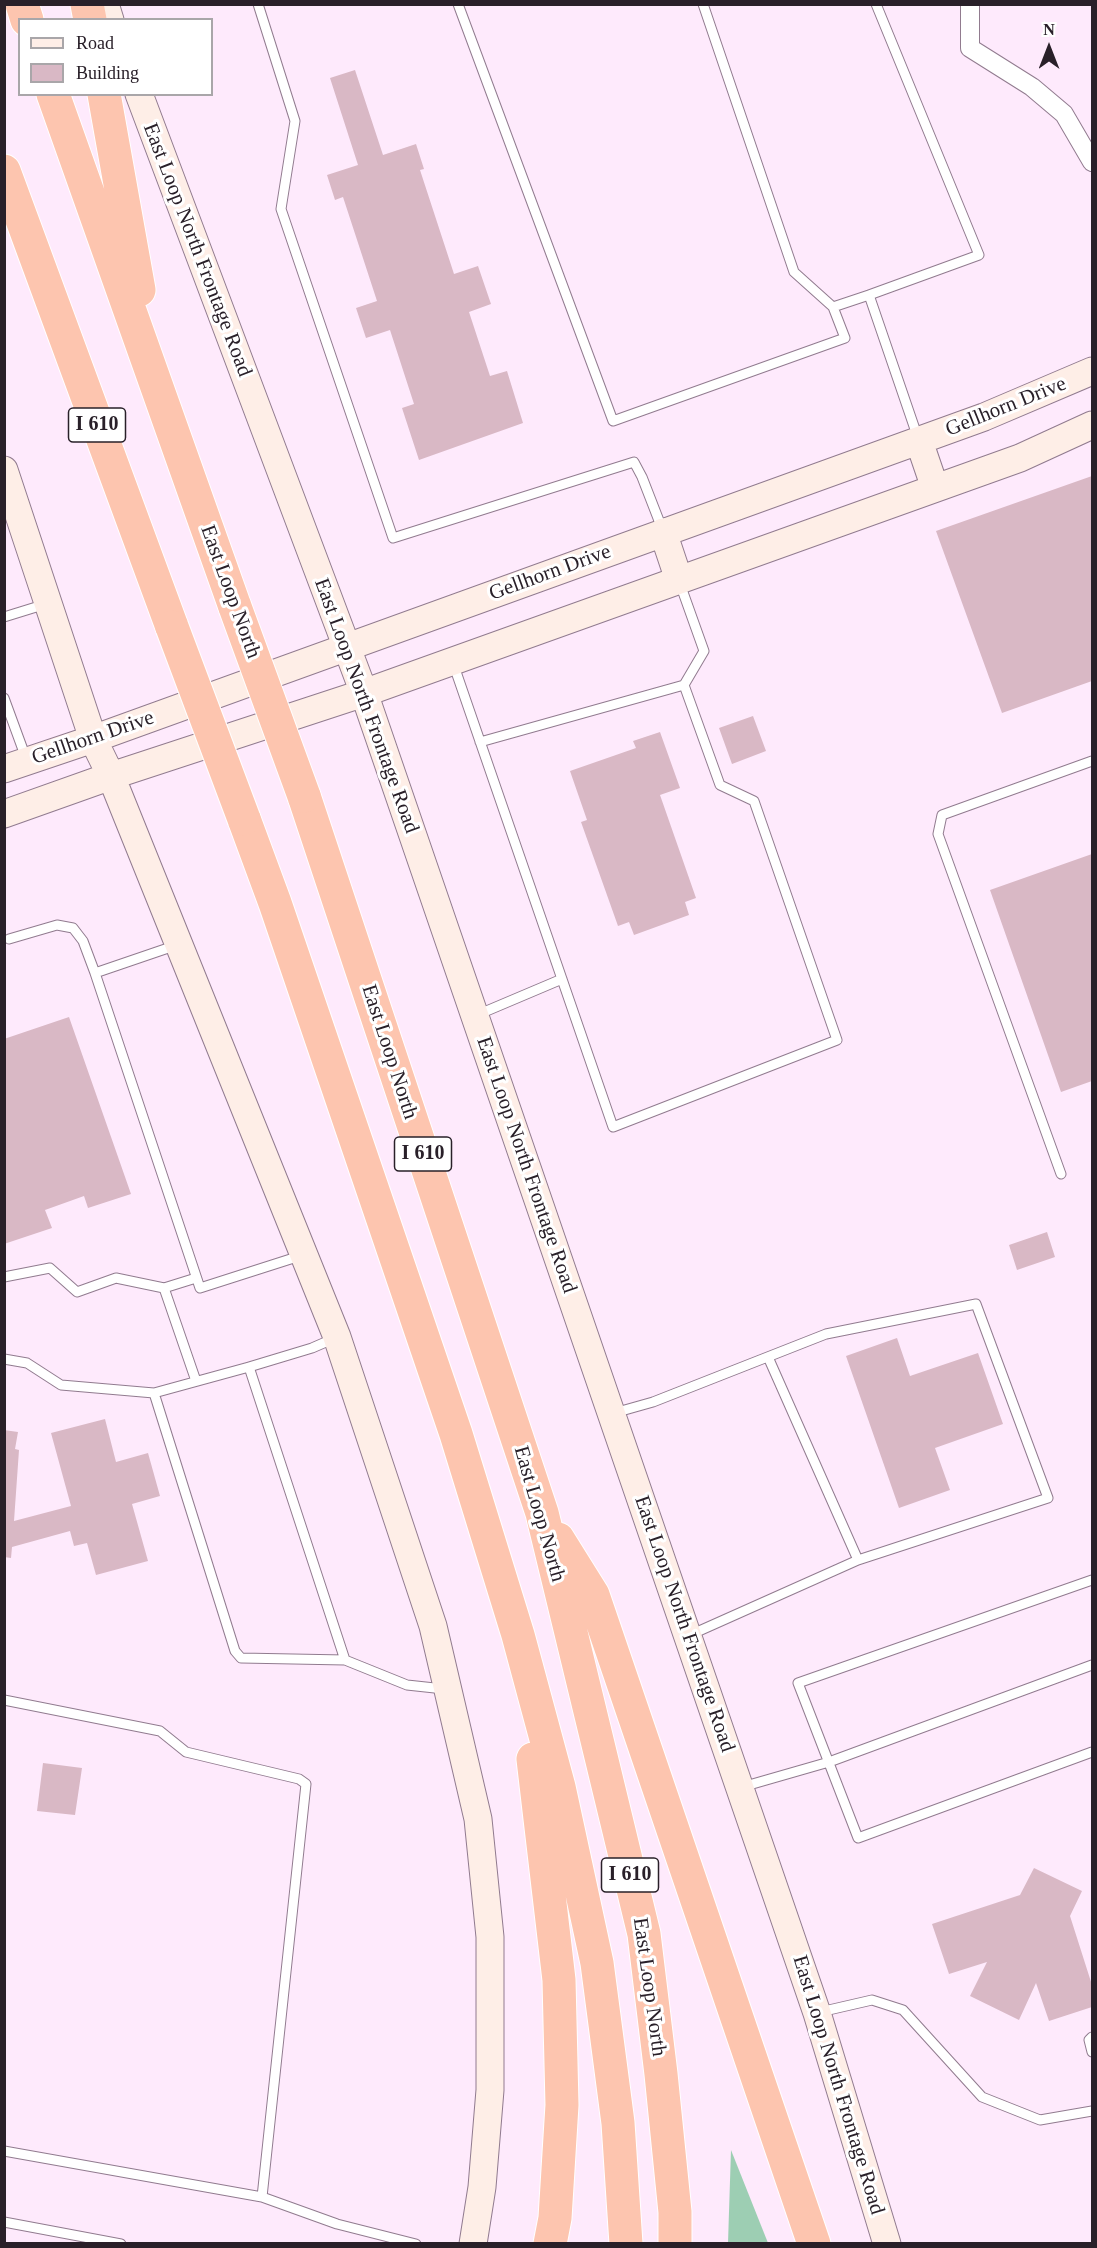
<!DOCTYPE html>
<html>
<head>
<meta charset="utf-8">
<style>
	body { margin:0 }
	#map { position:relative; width:1097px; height:2248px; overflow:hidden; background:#feeafc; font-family:Georgia,serif }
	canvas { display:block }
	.frame { position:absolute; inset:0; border:6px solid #292029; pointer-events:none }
	.legend { position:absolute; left:18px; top:18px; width:195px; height:78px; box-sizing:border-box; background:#fff; border:2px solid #a9a6a9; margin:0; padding:8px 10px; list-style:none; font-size:18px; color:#292029 }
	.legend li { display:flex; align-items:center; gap:12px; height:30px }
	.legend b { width:30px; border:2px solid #a9a6a9 }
	.north { position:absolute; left:1019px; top:18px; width:60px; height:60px; -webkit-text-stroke:4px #fff; paint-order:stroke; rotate:0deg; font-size:16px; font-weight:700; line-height:24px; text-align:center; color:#292029 }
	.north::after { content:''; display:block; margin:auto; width:21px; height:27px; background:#292029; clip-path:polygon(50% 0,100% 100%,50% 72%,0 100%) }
</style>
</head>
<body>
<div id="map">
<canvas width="1097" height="2248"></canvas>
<div class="frame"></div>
<ul class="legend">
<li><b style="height:8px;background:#feeee7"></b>Road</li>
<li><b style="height:16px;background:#d9b8c5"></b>Building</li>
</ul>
<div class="north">N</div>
</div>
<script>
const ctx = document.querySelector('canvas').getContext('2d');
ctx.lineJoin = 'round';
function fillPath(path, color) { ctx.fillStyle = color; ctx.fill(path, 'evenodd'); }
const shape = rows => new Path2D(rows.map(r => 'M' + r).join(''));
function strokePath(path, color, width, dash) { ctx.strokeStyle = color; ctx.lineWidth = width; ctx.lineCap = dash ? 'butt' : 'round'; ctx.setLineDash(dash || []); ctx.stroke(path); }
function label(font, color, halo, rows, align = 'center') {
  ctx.font = font + ' Georgia,serif'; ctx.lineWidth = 6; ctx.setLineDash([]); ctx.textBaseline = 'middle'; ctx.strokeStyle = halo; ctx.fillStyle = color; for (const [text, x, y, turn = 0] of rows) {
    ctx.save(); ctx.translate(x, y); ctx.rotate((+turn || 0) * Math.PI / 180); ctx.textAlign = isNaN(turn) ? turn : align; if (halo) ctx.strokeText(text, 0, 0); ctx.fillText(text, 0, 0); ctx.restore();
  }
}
fillPath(shape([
	[731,2150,768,2243,728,2243]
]), '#9dceb3');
fillPath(shape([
	[355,70,383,155,416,144,424,169,420,170,454,274,478,266,491,304,469,312,490,376,507,371,523,423,419,460,402,408,414,404,390,330,366,338,356,308,377,301,343,197,335,200,327,175,358,165,330,78],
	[1092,476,1092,681,1002,713,936,531],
	[753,716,766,751,732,764,719,728],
	[660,732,680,788,660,795,696,898,685,902,689,915,634,935,629,922,618,926,581,822,587,820,570,771,636,748,633,741],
	[1092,854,1092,1081,1061,1092,990,890],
	[69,1017,131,1194,88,1208,84,1196,45,1210,52,1228,4,1244,4,1039],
	[1047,1232,1055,1257,1017,1270,1009,1245],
	[897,1338,910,1376,978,1353,1003,1424,935,1448,950,1490,899,1508,846,1356],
	[105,1419,116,1462,148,1453,160,1496,132,1504,148,1561,96,1575,87,1543,74,1546,70,1531,12,1547,11,1558,4,1557,4,1430,18,1432,15,1449,19,1450,14,1521,71,1506,51,1433],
	[43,1763,82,1768,75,1815,37,1811],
	[1034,1868,1082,1891,1070,1916,1092,1985,1092,2007,1049,2021,1036,1983,1019,2020,970,1996,987,1962,949,1974,932,1924,1020,1895]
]), '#d9b8c5');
const service = shape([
	[258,4,295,121,281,209,393,538,634,462,642,477,663,531],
	[458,4,613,421,845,338,833,307,869,295],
	[703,4,794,272,833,307],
	[876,4,979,255,869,295,918,438],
	[4,617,46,604],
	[453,663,613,1127,837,1040,754,801,720,785,684,685,704,651,679,581],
	[4,698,26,758],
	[480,742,684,685],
	[9,939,57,925,73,928,83,941,95,973],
	[177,945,95,973,200,1288,300,1256],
	[477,1015,562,979],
	[1061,1174,938,834,942,815,1092,761],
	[4,1277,50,1268,77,1292,116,1278,164,1288],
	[768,1357,858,1560],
	[4,1359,27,1363,61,1385,154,1393,249,1367,312,1348,335,1338],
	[249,1367,345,1660,407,1685,444,1689],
	[196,1381,164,1288,196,1278],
	[154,1393,235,1651,241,1658,345,1660],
	[614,1413,653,1402,826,1334,976,1304,1048,1498,858,1560,690,1635],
	[1092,1580,798,1683,858,1838,1092,1752],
	[4,1700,160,1731,186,1752,299,1779,306,1784,262,2197],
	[742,1787,829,1762,1092,1665],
	[820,2012,872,2000,903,2010,982,2097,1040,2120,1092,2111],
	[1092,2037,1089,2040,1092,2052],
	[4,2151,262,2197,337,2224,416,2244],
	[4,2222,121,2244]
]);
const minor = shape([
	[970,4,970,48,1032,87,1064,114,1092,162]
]);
const secondary = shape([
	[105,4,110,20],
	[139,94,364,693,817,2013,887,2244],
	[919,441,935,488],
	[4,470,93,739,111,776,337,1337,433,1626,478,1819,490,1937,490,2090,482,2187,473,2244],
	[663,532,679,580],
	[4,769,93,739,984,417,1092,371],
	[4,814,111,776,364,693,1020,458,1092,425]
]);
const motorway = shape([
	[22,4,27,20],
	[87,4,90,20],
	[53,94,235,607],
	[104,94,139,290],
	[4,171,172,627],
	[304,796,542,1513,644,1934,661,2074,675,2212,675,2244],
	[244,819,275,903,456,1434,518,1635,559,1787,597,1963,618,2123,626,2244],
	[558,1539,593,1595,814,2244],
	[533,1759,559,1980,562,2105,555,2218,550,2244]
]);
strokePath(service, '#917b8f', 11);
strokePath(minor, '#917b8f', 20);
strokePath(secondary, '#917b8f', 29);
strokePath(motorway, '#fff', 35);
strokePath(service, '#fff', 9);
strokePath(minor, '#fff', 18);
strokePath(secondary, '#feeee7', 27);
strokePath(motorway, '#fdc5af', 33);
const motorwayBridge = shape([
	[235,607,304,796],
	[172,627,244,819]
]);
strokePath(motorwayBridge, '#fff', 35, []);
strokePath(motorwayBridge, '#fdc5af', 33);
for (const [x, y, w] of [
	[97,425,57],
	[423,1154,57],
	[630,1875,57]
]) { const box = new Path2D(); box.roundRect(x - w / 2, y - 17, w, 34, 4.5); ctx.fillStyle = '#fff'; ctx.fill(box); strokePath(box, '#292029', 1.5); }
label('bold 20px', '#292029', null, [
	["I 610",97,425],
	["I 610",423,1154],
	["I 610",630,1875]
]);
label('21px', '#292029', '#fff', [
	["East Loop North Frontage Road",197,250,69],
	["Gellhorn Drive",1006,407,-22],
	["Gellhorn Drive",550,573,-20],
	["East Loop North",230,592,70],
	["East Loop North Frontage Road",366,706,70],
	["Gellhorn Drive",93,738,-19],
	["East Loop North",389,1052,72],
	["East Loop North Frontage Road",526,1165,71],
	["East Loop North",539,1514,74],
	["East Loop North Frontage Road",684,1624,71],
	["East Loop North",649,1987,82],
	["East Loop North Frontage Road",838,2085,73]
]);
</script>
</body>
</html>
